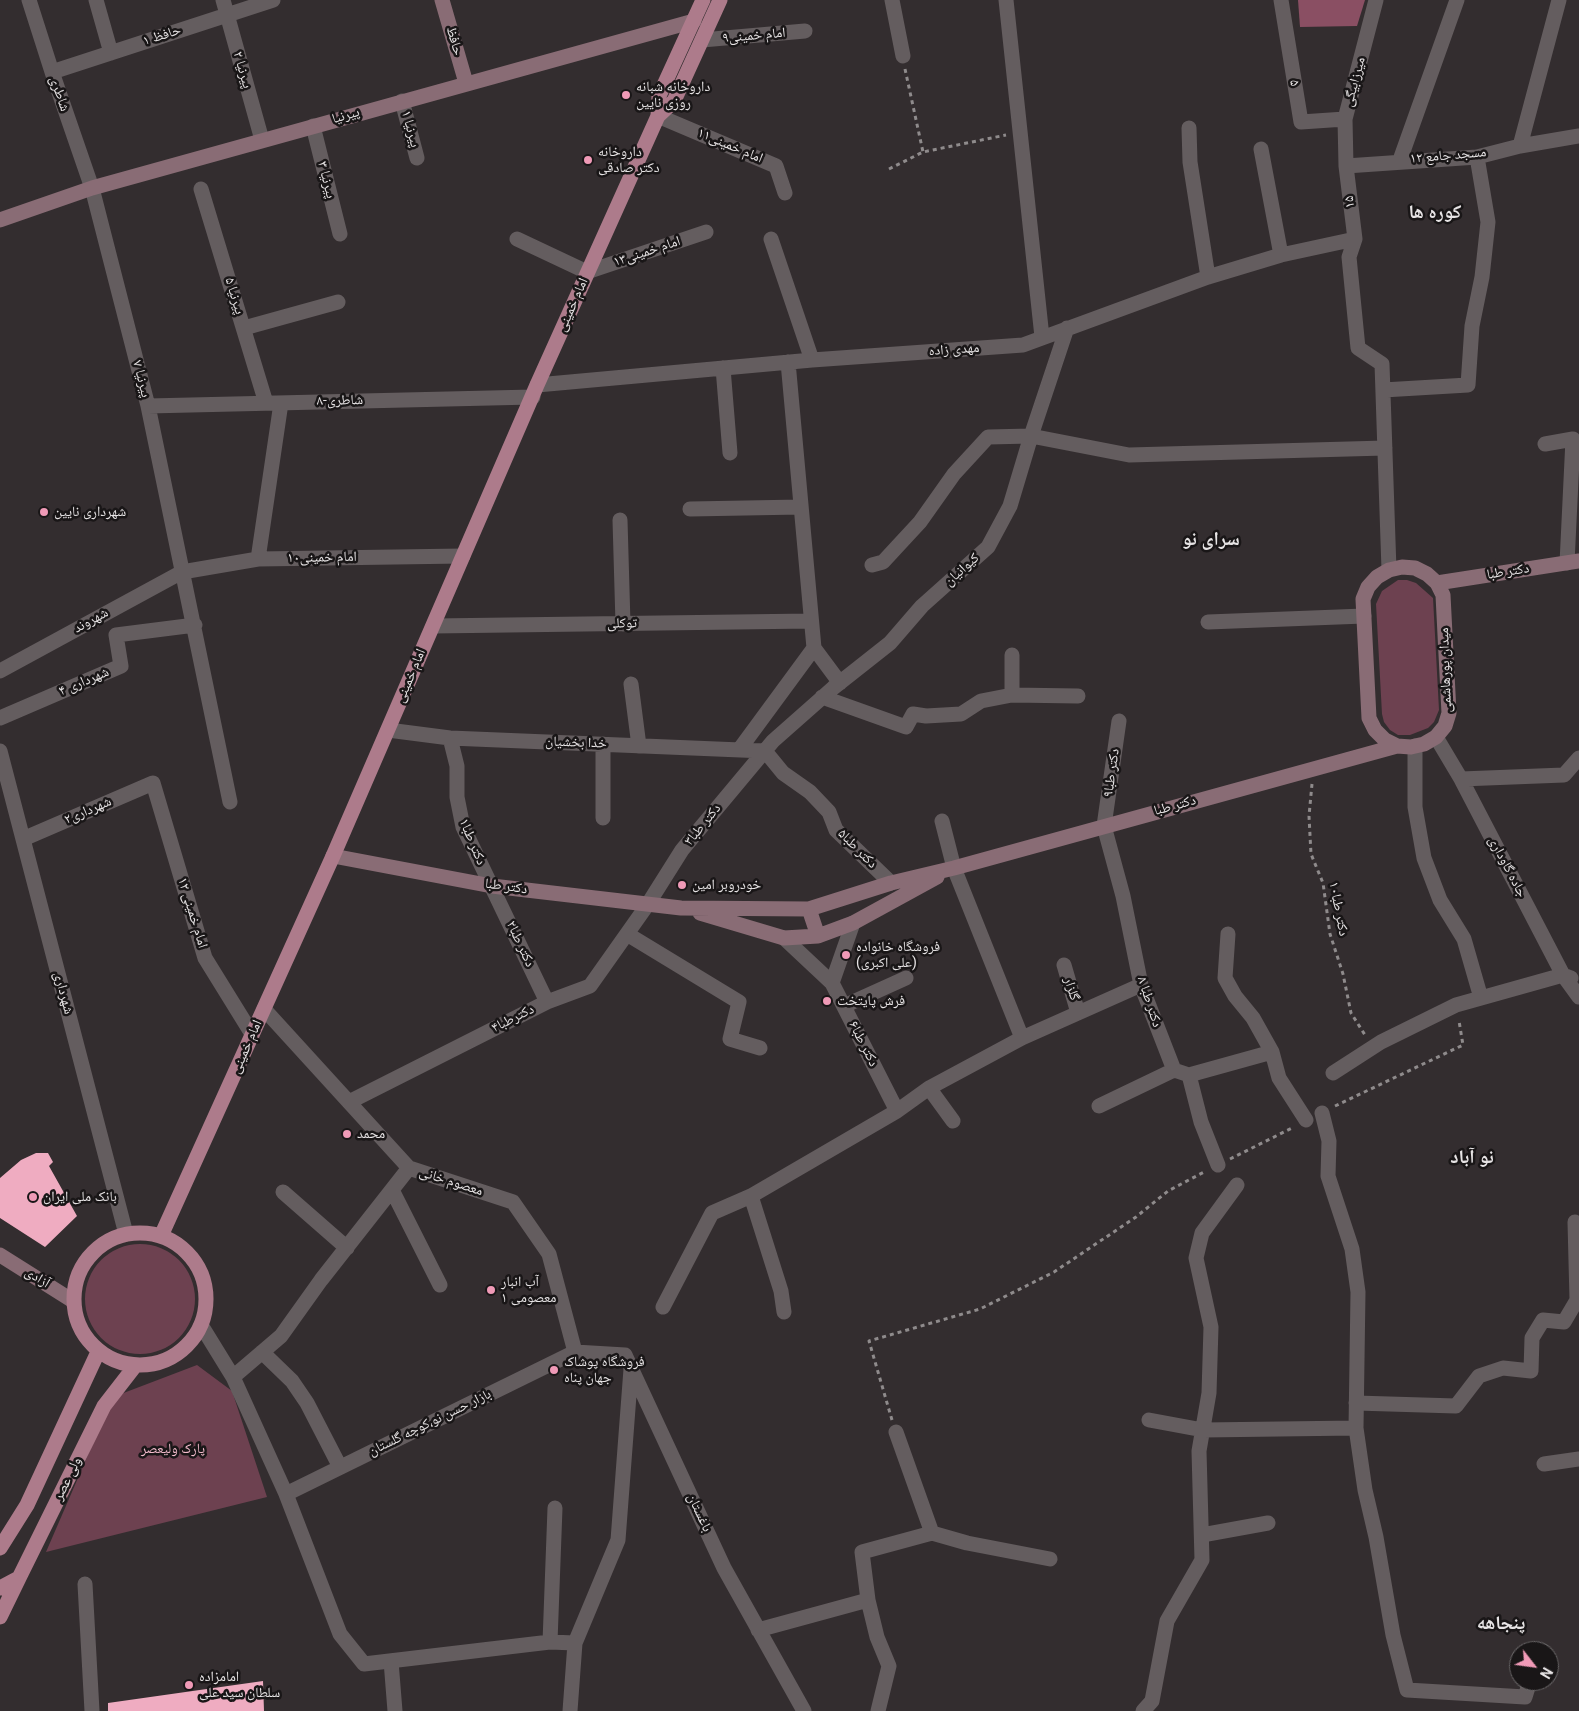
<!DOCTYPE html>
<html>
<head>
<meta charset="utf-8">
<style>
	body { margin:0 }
	#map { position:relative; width:1579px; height:1711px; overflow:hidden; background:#332d2f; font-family:Roboto,sans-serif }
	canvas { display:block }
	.north { position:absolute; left:1509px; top:1641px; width:50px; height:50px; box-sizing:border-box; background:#191617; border:1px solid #6b6869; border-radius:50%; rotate:120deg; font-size:14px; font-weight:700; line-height:20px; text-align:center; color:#e7e4e5 }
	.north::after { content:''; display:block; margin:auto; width:18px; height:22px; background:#f09ab7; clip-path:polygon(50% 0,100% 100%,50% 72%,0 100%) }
</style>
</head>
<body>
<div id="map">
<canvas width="1579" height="1711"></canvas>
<div class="north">N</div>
</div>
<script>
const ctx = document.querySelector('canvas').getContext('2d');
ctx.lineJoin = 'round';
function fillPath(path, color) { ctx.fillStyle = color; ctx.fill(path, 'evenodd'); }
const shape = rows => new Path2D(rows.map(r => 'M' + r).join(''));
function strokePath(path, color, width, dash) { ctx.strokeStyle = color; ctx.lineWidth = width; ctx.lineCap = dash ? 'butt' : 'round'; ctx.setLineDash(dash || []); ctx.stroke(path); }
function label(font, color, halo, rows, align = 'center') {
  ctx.font = font + ' Roboto,"Noto Naskh Arabic",sans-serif'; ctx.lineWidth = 5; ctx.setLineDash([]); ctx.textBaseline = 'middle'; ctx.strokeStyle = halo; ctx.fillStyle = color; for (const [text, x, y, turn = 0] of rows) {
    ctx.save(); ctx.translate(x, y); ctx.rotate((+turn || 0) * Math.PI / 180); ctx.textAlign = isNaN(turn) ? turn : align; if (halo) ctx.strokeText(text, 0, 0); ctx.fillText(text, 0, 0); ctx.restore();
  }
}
fillPath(shape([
	[1398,580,1407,580,1416,583,1433,598,1439,710,1434,722,1428,728,1410,735,1398,735,1390,730,1384,722,1382,714,1376,604,1382,591],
	'85 1299a55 55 0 1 1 110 0a55 55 0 1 1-110 0Z',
	[197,1365,232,1391,267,1497,46,1552,113,1397]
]), '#6d4150');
fillPath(shape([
	[1298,0,1365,0,1357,26,1300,27]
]), '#8a4f63');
fillPath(shape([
	[36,1153,48,1153,53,1162,49,1166,77,1216,45,1247,0,1218,0,1178,21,1160],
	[263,1681,264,1711,108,1711,108,1703]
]), '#efacc1');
strokePath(shape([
	[905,69,923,152],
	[889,169,923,152,1006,135],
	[1312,784,1309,816,1311,854,1323,883,1330,934,1343,974,1351,1013,1365,1035],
	[1335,1106,1463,1045,1459,1021],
	[1230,1159,1294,1127],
	[892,1420,869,1341,980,1309,1054,1272,1136,1217,1168,1191,1204,1172]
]), '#8f8b8c', 3, [4, 4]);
strokePath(shape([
	[29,0,52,72,92,188,148,406,230,802],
	[96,0,111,53],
	[223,0,262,140],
	[892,0,903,56],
	[1006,0,1042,337],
	[1281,0,1301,122,1345,119],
	[1376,0,1345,119,1346,166,1355,239,1349,257,1358,348,1382,364,1389,570],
	[702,40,805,31],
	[52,72,273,0],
	[402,101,417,158],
	[658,116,776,166,785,193],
	[313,126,340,234],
	[1189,128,1190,162,1208,277],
	[1520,146,1559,0],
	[1261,149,1281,255],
	[1400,160,1457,0],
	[1346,166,1477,157,1520,146,1579,136],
	[201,189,266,403],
	[517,239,587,272,706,232],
	[771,239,812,360],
	[244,328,338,302],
	[788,362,814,648,840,683],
	[723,368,730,453],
	[537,385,812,360,1023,345,1208,277,1281,255,1355,239],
	[1383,390,1468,385,1472,326,1482,277,1488,222,1477,157],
	[148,406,533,397],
	[1545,444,1573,439,1567,563],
	[690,509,801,507],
	[620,520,623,624],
	[258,559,281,403],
	[872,565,883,562,895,549,920,522,954,474,988,437,1031,436,1129,455,1385,448],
	[1208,622,1364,616],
	[433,626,811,621],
	[0,671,182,572,258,559,463,556],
	[631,684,639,746],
	[1012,695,1012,655],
	[822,697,906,727,913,714,926,716,961,714,981,701,1012,695,1078,696],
	[0,718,121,666,116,635,195,625],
	[1119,721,1104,826,1123,896,1141,985,1174,1070,1189,1075,1201,1122,1218,1165],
	[388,730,450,738,765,751],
	[1436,737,1461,779,1563,975,1579,997],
	[450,738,457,766,457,797,463,827,547,1002],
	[1415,746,1415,807,1424,858,1440,900,1464,939,1481,998],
	[739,750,814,648],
	[0,751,126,1234],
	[765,751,783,773,810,792,829,812,836,830,891,883],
	[1461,779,1564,775,1579,758],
	[603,818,603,744],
	[942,821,954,868,1022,1038],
	[23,839,153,783,205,958,252,1034],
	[627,934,739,1002,730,1039,760,1048],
	[1228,934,1225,978,1235,996,1253,1018,1272,1052,1279,1078,1306,1120],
	[784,938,832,983,897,1111],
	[1064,965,1078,1013],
	[832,983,853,923],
	[844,1006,906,978],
	[264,1009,409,1168,513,1202,549,1254,575,1352],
	[1333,1073,1381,1042,1456,1005,1563,975,1571,978],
	[1189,1075,1272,1052],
	[929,1088,953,1121],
	[349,1102,547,1002,590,986,648,904,682,850,773,741,833,688,890,643,922,606,988,547,1010,506,1031,436,1067,328],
	[1099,1106,1174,1070],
	[1322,1113,1329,1141,1328,1176,1352,1249,1358,1292,1356,1428,1365,1490,1376,1537,1393,1635,1407,1690,1525,1697,1530,1681],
	[392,1190,440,1285],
	[283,1192,347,1248],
	[663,1307,712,1213,751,1196],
	[784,1312,781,1291,751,1196,897,1111,929,1088,1022,1038,1141,985],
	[201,1325,233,1377,286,1494,340,1634,364,1664,550,1642,575,1643],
	[262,1352,292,1381,307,1403,340,1467],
	[233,1377,281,1336,321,1280,409,1168],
	[1356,1403,1456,1406,1479,1376,1503,1368,1531,1371,1532,1338,1543,1320,1564,1322,1577,1300,1575,1222],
	[1149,1420,1203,1430,1356,1428],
	[896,1432,932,1533],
	[1544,1464,1579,1459],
	[286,1494,575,1352,625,1355,724,1568,804,1711],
	[1202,1535,1268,1523],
	[85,1584,92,1711],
	[758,1630,868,1600],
	[550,1642,555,1508],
	[391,1661,395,1711],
	[570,1711,575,1643,618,1540,631,1369],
	[878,1711,889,1666,877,1637,868,1600,862,1552,932,1533,967,1543,1050,1559],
	[1143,1711,1152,1701,1167,1621,1202,1560,1199,1451,1209,1393,1211,1327,1196,1258,1202,1233,1237,1185]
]), '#645d5f', 15);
strokePath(shape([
	[442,0,466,83],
	[0,220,92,188,694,21],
	[1402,567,1415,568,1427,574,1437,583,1443,595,1449,713,1445,726,1436,737,1424,744,1411,747,1397,746,1385,740,1375,730,1369,718,1363,599,1368,587,1377,577,1389,570,1402,567],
	[1437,583,1579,561],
	[333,856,492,886,681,908,809,909,891,883,954,868,1397,746],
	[809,909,818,936],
	[700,913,784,938,818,936,853,923,937,877],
	[0,1255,73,1301]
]), '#896c75', 15);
strokePath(shape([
	[658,116,674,101,720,0],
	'74 1299a66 66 0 1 1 132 0a66 66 0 1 1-132 0Z',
	[161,1236,333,856,537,385,658,116,659,96,703,0],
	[0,1548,27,1505,98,1352],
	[0,1588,19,1578,104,1406,135,1366],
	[0,1617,19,1578]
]), '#ad7b8b', 15);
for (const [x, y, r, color] of [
	[626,95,5,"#f09ab7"],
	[588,160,5,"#f09ab7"],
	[44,512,5,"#f09ab7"],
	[682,885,5,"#f09ab7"],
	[846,955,5,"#f09ab7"],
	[827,1001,5,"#f09ab7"],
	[347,1134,5,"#f09ab7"],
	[33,1197,5,"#f09ab7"],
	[491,1290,5,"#f09ab7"],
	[554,1370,5,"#f09ab7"],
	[189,1685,5,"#f09ab7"]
]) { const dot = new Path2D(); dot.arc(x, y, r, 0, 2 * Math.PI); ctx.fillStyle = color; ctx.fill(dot); strokePath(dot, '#191617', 2); }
label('14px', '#e7e4e5', '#191617', [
	["حافظ ۱",162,36,-18],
	["امام خمینی۹",754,36,-5],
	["حافظ",454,41,74],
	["پیرنیا ۲",242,70,74],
	["میرزابیگی",1355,82,-75],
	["۵",1294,83,81],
	["شاطری",59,94,71],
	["پیرنیا",346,116,-16],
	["پیرنیا ۱",410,129,75],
	["امام خمینی۱۱",730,146,23],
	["مسجد جامع ۱۲",1448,156,-5],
	["پیرنیا ۳",326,180,76],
	["۱۵",1350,202,-97],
	["امام خمینی۱۳",647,252,-18],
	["پیرنیا ۵",234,296,73],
	["امام خمینی",573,305,-66],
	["مهدی زاده",954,350,-4],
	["پیرنیا ۷",141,379,76],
	["۸-شاطری",340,401,-1],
	["امام خمینی۱۰",322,558,-1],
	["کیوانیان",962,570,-42],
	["دکتر طبا",1508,572,-9],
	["شهروند",91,621,-29],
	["توکلی",622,624,-1],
	["میدان پورهاشمی",1446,670,-92],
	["امام خمینی",411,676,-67],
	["شهرداری ۴",84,682,-23],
	["خدا بخشیان",576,743,2],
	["دکتر طبا۹",1112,773,-82],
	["دکتر طبا",1175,806,-15],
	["شهرداری۲",88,811,-23],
	["دکتر طبا۳",703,825,-51],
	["دکتر طبا۱",472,842,67],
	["دکتر طبا۵",857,849,45],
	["جاده گاوداری",1507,867,62],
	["دکتر طبا",506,887,8],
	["دکتر طبا۱۰",1338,909,79],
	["امام خمینی ۱۲",192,913,73],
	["دکتر طبا۲",520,944,65],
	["گلزار",1071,989,73],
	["شهرداری",63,993,75],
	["دکتر طبا ۸",1149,1002,72],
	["دکترطبا۴",513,1019,-27],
	["دکتر طبا۶",863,1044,63],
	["امام خمینی",247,1047,-66],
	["معصوم خانی",451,1182,18],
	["آزادی",37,1278,32],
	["بازار حسن نو،کوچه گلستان",430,1423,-26],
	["ولی عصر",68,1479,-64],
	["باغستان",699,1513,65]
]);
label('14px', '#e7e4e5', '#191617', [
	["داروخانه شبانه",636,87],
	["روزی نایین",636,103],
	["داروخانه",598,152],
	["دکتر صادقی",598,168],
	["شهرداری نایین",54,512],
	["خودروبر امین",692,885],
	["فروشگاه خانواده",856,947],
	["(علی اکبری)",856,963],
	["فرش پایتخت",837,1001],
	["محمد",357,1134],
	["بانک ملی ایران",43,1197],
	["آب انبار",501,1282],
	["معصومی ۱",501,1298],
	["فروشگاه پوشاک",564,1362],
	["جهان پناه",564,1378],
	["امامزاده",199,1677],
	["سلطان سید علی",199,1693]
], 'left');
label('14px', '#f4bccd', '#191617', [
	["پارک ولیعصر",173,1449]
]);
label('bold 19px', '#e7e4e5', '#191617', [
	["کوره ها",1435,213],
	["سرای نو",1211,540],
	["نو آباد",1472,1158],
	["پنجاهه",1501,1624]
]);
</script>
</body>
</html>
